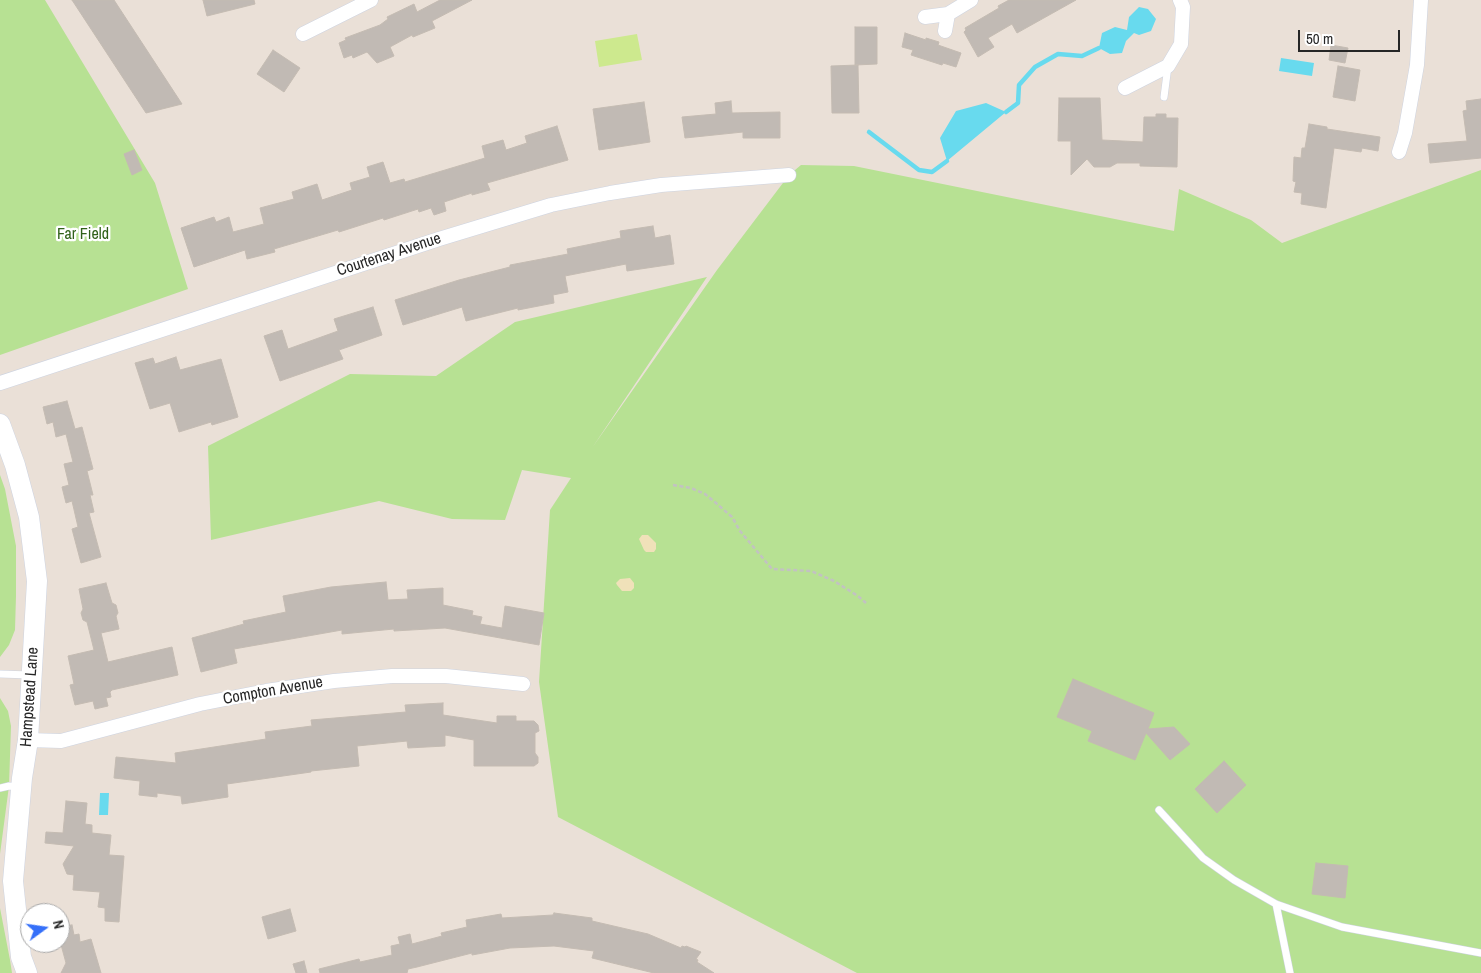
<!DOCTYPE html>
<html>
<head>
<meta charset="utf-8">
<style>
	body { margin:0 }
	#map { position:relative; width:1481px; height:973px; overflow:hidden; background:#eae0d7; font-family:"Archivo Narrow",sans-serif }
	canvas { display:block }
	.north { position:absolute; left:20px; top:903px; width:50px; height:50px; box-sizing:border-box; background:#fff; border:1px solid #a8a8a8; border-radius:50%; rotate:76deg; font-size:14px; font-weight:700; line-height:20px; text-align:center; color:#262626 }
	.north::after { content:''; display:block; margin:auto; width:18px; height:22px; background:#3570f9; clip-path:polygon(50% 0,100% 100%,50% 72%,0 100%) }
	.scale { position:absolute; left:1298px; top:30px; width:102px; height:22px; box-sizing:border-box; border:2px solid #262626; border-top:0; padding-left:6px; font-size:15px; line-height:18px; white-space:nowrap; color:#262626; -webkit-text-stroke:4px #fff; paint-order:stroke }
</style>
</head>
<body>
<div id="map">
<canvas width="1481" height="973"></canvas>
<div class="north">N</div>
<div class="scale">50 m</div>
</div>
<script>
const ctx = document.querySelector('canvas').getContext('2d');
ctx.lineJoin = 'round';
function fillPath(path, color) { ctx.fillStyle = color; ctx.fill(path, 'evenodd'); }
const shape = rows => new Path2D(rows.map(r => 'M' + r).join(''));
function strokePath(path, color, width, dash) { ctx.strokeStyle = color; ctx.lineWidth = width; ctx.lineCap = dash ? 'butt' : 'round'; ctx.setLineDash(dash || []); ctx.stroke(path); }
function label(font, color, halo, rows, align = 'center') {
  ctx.font = font + ' "Archivo Narrow",sans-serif'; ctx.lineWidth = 4.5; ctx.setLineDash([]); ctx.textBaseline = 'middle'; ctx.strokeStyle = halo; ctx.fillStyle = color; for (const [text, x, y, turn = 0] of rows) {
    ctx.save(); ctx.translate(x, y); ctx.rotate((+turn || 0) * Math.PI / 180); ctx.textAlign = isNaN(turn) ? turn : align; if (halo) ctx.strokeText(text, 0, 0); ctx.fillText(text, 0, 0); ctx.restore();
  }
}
fillPath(shape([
	[0,0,45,0,155,183,188,289,0,355],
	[801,165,854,166,1174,231,1179,189,1251,220,1282,243,1481,170,1481,973,857,973,558,817,539,682,550,510,571,478,522,470,505,520,452,519,379,501,211,540,208,446,350,374,436,376,515,322,707,277,592,448,717,270,789,175],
	[0,475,5,489,16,546,16,596,15,630,9,645,0,657],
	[0,698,8,711,11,726,9,786,0,854],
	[0,908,10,960,12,973,0,973]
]), '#b7e193');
fillPath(shape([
	[642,535,648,535,656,543,656,549,654,552,646,552,644,550,639,539],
	[630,578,634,583,634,588,631,591,622,591,617,585,616,583,620,579]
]), '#f0e1b9');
fillPath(shape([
	[637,34,642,60,599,67,595,41]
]), '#cde98e');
fillPath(shape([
	[1139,7,1148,9,1156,19,1151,31,1139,35,1134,33,1126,41,1122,53,1110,54,1099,48,1102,33,1115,27,1127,30,1129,17],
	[1281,58,1314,63,1312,76,1279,71],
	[986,103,1006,112,947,161,940,138,956,111],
	[100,793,109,793,108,815,99,815]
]), '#68daee');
strokePath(shape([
	[1006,112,1018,103,1019,85,1035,67,1058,54,1082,56,1099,48],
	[869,132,919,170,932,172,947,161]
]), '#68daee', 4.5);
const building = shape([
	[72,0,114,0,182,104,146,113,72,0],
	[203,0,254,0,255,4,207,16,203,0],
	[440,0,472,0,432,21,435,28,413,37,412,35,390,47,394,56,377,63,367,52,353,58,352,55,344,58,339,43,346,40,345,38,380,25,388,19,387,17,414,4,417,12,440,0],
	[1009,0,1076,0,1017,33,1012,24,988,38,994,47,978,57,964,32,966,30,965,28,999,8,998,6,1009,0],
	[855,27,877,27,877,64,855,65,855,27],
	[905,33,926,40,926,38,939,42,938,45,961,53,956,67,943,63,942,65,911,55,913,50,902,47,905,33],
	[1331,45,1348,48,1345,63,1329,60,1331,45],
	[273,50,300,68,284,92,257,74,273,50],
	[858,65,859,113,832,113,831,66,858,65],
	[1338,66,1360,70,1355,101,1333,97,1338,66],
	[1059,98,1100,98,1102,140,1143,142,1144,117,1156,117,1156,114,1166,114,1166,118,1178,118,1177,167,1140,166,1140,163,1117,163,1110,167,1094,167,1087,159,1071,175,1071,141,1058,141,1059,98],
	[1481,99,1481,158,1430,163,1428,144,1467,141,1463,111,1467,110,1466,101,1481,99],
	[731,101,732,113,780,112,780,138,743,138,743,132,685,138,682,117,716,114,715,103,731,101],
	[644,102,650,142,599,150,593,109,644,102],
	[1309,124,1327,127,1327,129,1380,137,1378,151,1362,148,1361,152,1334,148,1326,208,1301,204,1302,193,1294,192,1296,182,1293,181,1294,157,1301,158,1302,148,1305,148,1309,124],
	[557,126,568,160,487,183,490,190,472,195,472,193,444,202,446,211,434,215,431,208,419,212,418,209,384,220,383,218,339,232,338,230,274,249,275,252,247,259,245,250,194,267,181,228,214,217,216,222,229,217,233,232,264,224,260,208,294,199,292,192,317,184,322,200,352,190,350,183,370,177,367,167,383,162,390,183,404,179,405,182,485,158,482,146,503,140,506,150,527,143,525,136,557,126],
	[134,150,142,170,132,175,124,154,134,150],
	[653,226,655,238,670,235,674,264,627,271,626,264,565,276,568,292,553,295,554,303,518,310,518,308,466,321,462,307,403,325,395,300,459,280,510,267,510,265,568,254,567,249,621,238,620,231,653,226],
	[373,307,382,335,339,350,343,359,280,381,264,336,282,330,288,349,338,331,334,319,373,307],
	[176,357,180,370,221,359,238,417,212,425,211,422,179,432,170,403,150,409,135,363,153,358,155,364,176,357],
	[67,401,75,429,82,427,93,469,87,471,93,495,90,495,94,512,89,513,101,557,81,563,72,529,78,527,72,501,66,503,62,487,69,485,64,464,73,462,66,434,56,437,53,422,47,424,43,407,67,401],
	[386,582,388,600,408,599,407,590,443,588,443,605,473,611,472,615,482,617,480,624,502,628,505,606,544,613,539,645,445,628,394,631,394,629,342,634,342,630,234,649,237,663,201,672,192,638,244,624,243,621,286,612,283,596,331,587,386,582],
	[106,583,112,603,116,605,118,613,116,616,119,629,101,633,108,662,172,647,178,675,112,690,110,692,111,697,106,698,108,706,95,709,93,701,75,705,70,685,74,684,68,656,94,650,87,622,83,620,81,613,83,609,79,589,106,583],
	[1073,679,1154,713,1148,729,1174,727,1190,744,1170,760,1146,733,1135,760,1088,741,1092,731,1057,717,1073,679],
	[443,703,443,715,497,723,497,716,516,716,516,721,534,721,538,725,539,731,535,733,535,753,538,757,538,763,534,766,474,766,474,740,445,735,445,746,408,748,407,741,357,746,359,766,311,771,311,772,227,784,228,797,182,804,181,796,157,793,157,797,139,795,140,781,114,778,116,757,176,763,175,753,266,739,265,732,312,726,311,720,406,712,405,705,443,703],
	[1224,761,1246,785,1217,813,1195,789,1224,761],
	[66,801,87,803,85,824,92,825,92,833,111,835,109,855,124,856,119,922,105,921,105,908,98,907,100,892,73,890,74,875,67,874,63,864,74,846,45,843,46,832,63,833,66,801],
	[1316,863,1348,866,1345,898,1312,894,1316,863],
	[290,909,296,931,268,939,262,917,290,909],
	[554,913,592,918,592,921,648,934,681,948,682,946,685,947,686,946,701,952,696,959,698,960,697,962,714,973,654,973,592,958,594,951,554,946,510,948,472,955,472,953,417,967,408,969,407,973,320,973,319,969,359,959,360,962,392,955,391,946,400,944,398,937,410,934,412,944,442,936,441,933,467,927,466,920,501,914,502,918,553,915,554,913],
	[72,925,74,935,79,934,80,942,91,939,101,973,61,973,66,963,60,941,60,926,72,925],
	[304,961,307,973,296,973,293,964,304,961]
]);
fillPath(building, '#c1bab4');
strokePath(building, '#c4bbb2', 1);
const lane = shape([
	[1164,97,1168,66],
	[0,674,30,675],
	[0,788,9,786,20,787],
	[1159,810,1203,858,1234,880,1276,904,1342,927,1481,953],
	[1276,904,1290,973]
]);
const street = shape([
	[925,17,948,14,971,0],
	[945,31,948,14],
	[303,34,371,0],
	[1125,88,1168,66,1181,44,1183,7,1180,0],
	[1399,152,1405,133,1417,65,1421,0],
	[0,383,439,239,551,205,610,193,661,185,789,175],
	[28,740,61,741,200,704,266,691,334,681,392,676,446,676,523,684]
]);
const secondary = shape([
	[0,424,15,465,29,517,37,581,28,740,22,778,13,881,21,957,27,973]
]);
strokePath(lane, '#cdd3e0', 8);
strokePath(street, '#cdd3e0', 15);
strokePath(secondary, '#cdd3e0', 21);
strokePath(shape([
	[673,485,691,488,705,494,716,503,732,517,740,531,772,569,811,571,834,581,858,596,866,603]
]), '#c2c2c2', 2.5, [4, 2.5]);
strokePath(lane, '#fff', 7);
strokePath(street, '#fff', 14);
strokePath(secondary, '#fff', 20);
label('16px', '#306119', '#fff', [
	["Far Field",83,235]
]);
label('16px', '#262626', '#fff', [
	["Courtenay Avenue",389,255,-18],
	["Compton Avenue",273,691,-10],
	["Hampstead Lane",30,697,-86]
]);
</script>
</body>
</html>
